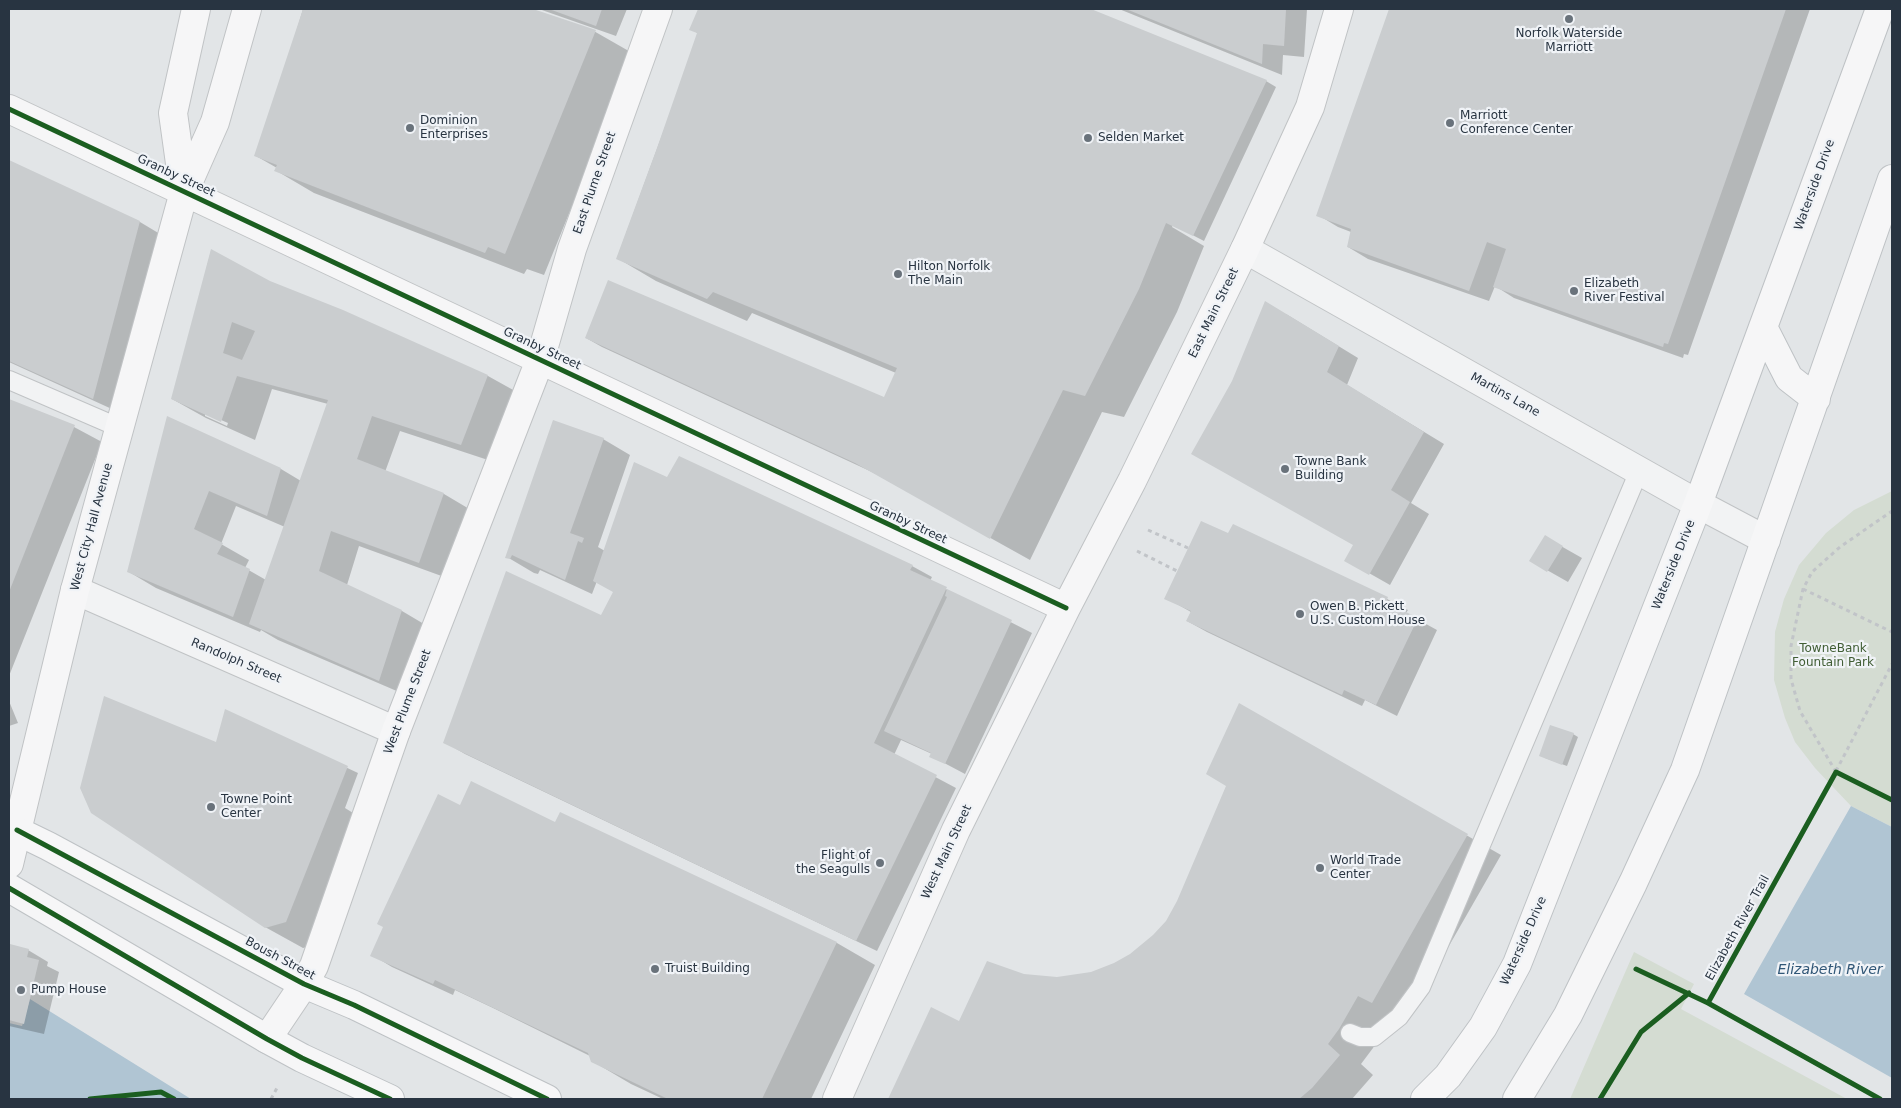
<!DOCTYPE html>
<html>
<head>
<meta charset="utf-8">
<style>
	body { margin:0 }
	#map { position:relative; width:1901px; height:1108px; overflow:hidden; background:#e2e5e7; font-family:"DejaVu Sans",sans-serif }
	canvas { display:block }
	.frame { position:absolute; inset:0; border:10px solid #283441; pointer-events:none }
</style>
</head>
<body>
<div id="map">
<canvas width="1901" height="1108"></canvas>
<div class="frame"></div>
</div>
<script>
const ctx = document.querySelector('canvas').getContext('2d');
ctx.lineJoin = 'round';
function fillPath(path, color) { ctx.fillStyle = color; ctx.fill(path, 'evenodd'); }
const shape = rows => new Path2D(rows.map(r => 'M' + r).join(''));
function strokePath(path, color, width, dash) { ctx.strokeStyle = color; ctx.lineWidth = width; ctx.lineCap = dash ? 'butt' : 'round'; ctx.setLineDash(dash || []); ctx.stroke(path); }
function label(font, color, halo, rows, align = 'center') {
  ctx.font = font + ' "DejaVu Sans",sans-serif'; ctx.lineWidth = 4.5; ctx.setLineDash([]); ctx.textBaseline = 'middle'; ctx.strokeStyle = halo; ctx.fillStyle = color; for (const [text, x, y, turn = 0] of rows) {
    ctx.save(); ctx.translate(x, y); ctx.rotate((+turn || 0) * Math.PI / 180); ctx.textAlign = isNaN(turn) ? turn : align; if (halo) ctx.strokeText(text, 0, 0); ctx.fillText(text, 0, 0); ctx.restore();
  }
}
fillPath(shape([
	[1892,491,1892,827,1851,806,1815,768,1795,742,1785,718,1774,680,1775,632,1784,599,1799,565,1826,533,1854,510],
	[1634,952,1694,984,1681,1009,1847,1099,1570,1099]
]), '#d4dcd2');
fillPath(shape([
	[1851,806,1892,827,1892,1078,1744,994],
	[30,999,191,1099,9,1099,9,1023,22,1026]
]), '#b0c5d3');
fillPath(shape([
	[303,9,529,9,592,30,634,54,544,275,527,269,524,274,314,193,275,170,277,168,256,156,276,99],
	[539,9,627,9,616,36],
	[699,9,1088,9,1266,81,1276,87,1204,241,1173,225,1172,227,1204,246,1177,312,1124,417,1102,412,1030,560,872,472,602,347,586,338,885,399,896,373,752,313,747,321,656,281,617,258,699,34,691,29],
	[1119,9,1307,9,1304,57,1283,55,1282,75],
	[1390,9,1810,9,1688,355,1684,354,1683,358,1514,298,1495,286,1489,301,1368,259,1348,247,1351,232,1338,227,1318,215],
	[9,162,140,222,160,234,114,410,9,362],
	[211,251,270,282,343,311,488,376,515,391,488,460,400,431,385,472,444,494,471,510,447,578,359,546,347,585,402,611,429,627,406,695,278,640,261,630,260,632,156,588,129,572,168,418,281,469,301,481,328,404,272,389,255,440,206,418,172,399],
	[205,413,228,423,227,426,205,416],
	[236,506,285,527,266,580,245,568,249,560,221,544],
	[1286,314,1358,358,1347,385,1444,444,1411,503,1429,514,1390,585,1346,560,1357,550],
	[9,400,74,427,102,442,9,676],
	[603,439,630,455,598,547,605,551,668,478,912,566,932,577,930,581,1032,633,965,774,931,756,932,754,901,740,894,755,956,788,877,951,465,754,444,742,601,617,614,592,597,581,592,594,540,570,538,574,534,573,507,557],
	[1233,526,1387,599,1408,610,1406,613,1437,630,1397,716,1365,700,1362,706,1207,632,1187,621,1191,612,1166,598,1229,535],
	[1545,537,1582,558,1568,582,1531,561],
	[9,701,18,723,9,726],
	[1239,705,1501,855,1406,1021,1392,1014,1373,1048,1361,1064,1373,1075,1352,1099,889,1099,932,1009,960,1023,1024,975,1057,978,1091,973,1114,964,1131,955,1154,936,1167,922,1178,902,1227,785],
	[226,711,358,773,345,808,371,824,324,943,303,948,265,927,217,743],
	[1573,734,1578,737,1567,766,1545,758],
	[460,806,556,824,561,814,837,943,875,965,811,1099,663,1099,631,1084,592,1061,590,1056,493,1008,455,990,453,995,392,967,372,955],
	[11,946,28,950,48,962,47,966,59,972,44,1034,9,1026,9,952]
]), '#0003');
fillPath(shape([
	[303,9,533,9,596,30,505,254,488,247,485,253,274,171,277,165,254,156],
	[549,9,602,9,596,26],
	[698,9,1091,9,1267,80,1193,236,1166,223,1139,289,1085,396,1063,390,990,539,855,463,585,338,608,280,884,397,897,368,713,292,707,299,616,259,657,148,697,33,689,30],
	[1126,9,1286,9,1284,46,1263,44,1262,64],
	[1389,9,1786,9,1668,344,1664,343,1663,347,1493,287,1506,249,1487,242,1469,291,1347,247,1351,229,1316,216],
	[9,160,140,221,93,399,9,361],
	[211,249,270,281,343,310,488,375,461,445,372,416,357,459,444,493,419,563,331,531,319,571,402,610,379,681,249,624,328,400,237,376,221,422,171,399],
	[232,322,255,331,242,360,223,353],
	[1265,301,1339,346,1327,372,1424,432,1391,490,1410,502,1369,575,1344,561,1353,545,1191,454,1232,381],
	[9,399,75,425,9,592],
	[167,416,281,468,267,516,209,491,194,529,223,543,217,554,250,569,233,617,127,572],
	[553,420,604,438,570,533,584,538,582,543,578,541,565,580,512,555,510,559,505,558],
	[679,456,913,565,910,570,947,587,874,743,937,775,856,941,443,743,506,571,601,615,613,592,593,581,634,462,667,477],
	[1201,521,1228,533,1233,524,1388,597,1386,602,1418,618,1376,705,1344,690,1342,695,1186,621,1191,611,1164,599],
	[1545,535,1563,546,1547,572,1529,561],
	[947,589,1012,620,945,764,929,757,931,753,884,731,947,597,945,596],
	[104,696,216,742,225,709,348,766,286,922,265,928,91,813,80,788],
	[1239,703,1468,834,1372,1003,1358,996,1339,1029,1328,1044,1340,1055,1312,1088,1299,1099,888,1099,931,1007,959,1021,987,961,1024,974,1057,977,1091,972,1114,963,1130,954,1153,935,1166,921,1177,901,1226,786,1206,774],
	[1550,725,1574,733,1562,765,1539,756],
	[471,781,555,822,560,812,837,942,762,1099,668,1099,591,1062,588,1053,435,980,433,984,370,956,383,927,377,924,438,794,460,805],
	[10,944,29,949,27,957,39,960,24,1024,9,1020]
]), '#cacdcf');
const lane = shape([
	[9,380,120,428],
	[1350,1033,1360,1037,1374,1037,1399,1017,1421,987,1639,471]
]);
const street = shape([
	[1245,249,1698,504,1766,540],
	[75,590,396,731]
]);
const secondary = shape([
	[9,109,1066,608],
	[184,192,173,113,196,9],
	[9,864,75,590,184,192,215,122,247,9],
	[267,1039,304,984,314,966,396,731,540,360,572,249,658,9],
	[837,1099,956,830,1066,608,1132,481,1245,249,1310,107,1339,9]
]);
const primary = shape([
	[1763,327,1789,378,1816,399],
	[9,827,48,846,304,984,354,1005,547,1099],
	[9,888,267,1039,302,1058,390,1099],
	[1425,1099,1448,1076,1483,1027,1517,964,1698,504,1880,9],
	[1517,1099,1568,1015,1633,883,1685,770,1892,179]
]);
strokePath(lane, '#c0c3c5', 20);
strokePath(street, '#c0c3c5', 30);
strokePath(secondary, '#c0c3c5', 30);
strokePath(primary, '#bec2c5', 30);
strokePath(shape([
	[1148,530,1188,548],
	[1137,551,1177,571],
	[1803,589,1892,632],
	[1836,771,1892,664],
	[1836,772,1800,711,1791,679,1791,646,1803,589,1812,572,1840,547,1892,511],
	[271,1099,278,1086]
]), '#c1c4c8', 3, [4, 4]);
strokePath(lane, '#f2f3f4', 18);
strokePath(street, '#f2f3f4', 28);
strokePath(secondary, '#f6f6f7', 28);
strokePath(primary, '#f6f6f7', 28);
strokePath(shape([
	[9,109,1066,608],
	[17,830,304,984,354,1005,547,1099],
	[9,888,267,1039,302,1058,390,1099],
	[1636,969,1708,1003],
	[90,1099,161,1092,174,1099],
	[1600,1099,1641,1032,1689,993],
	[1880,1099,1708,1003,1836,772,1892,800]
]), '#1b5e20', 5);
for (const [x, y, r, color] of [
	[1569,19,5,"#69727b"],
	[1450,123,5,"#69727b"],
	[410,128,5,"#69727b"],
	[1088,138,5,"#69727b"],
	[898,274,5,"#69727b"],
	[1574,291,5,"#69727b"],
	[1285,469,5,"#69727b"],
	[1300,614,5,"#69727b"],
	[211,807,5,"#69727b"],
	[880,863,5,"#69727b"],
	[1320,868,5,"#69727b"],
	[655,969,5,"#69727b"],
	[21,990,5,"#69727b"]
]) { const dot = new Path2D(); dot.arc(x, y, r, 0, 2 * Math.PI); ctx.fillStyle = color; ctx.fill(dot); strokePath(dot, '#f0f3f7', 2); }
label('12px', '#283441', '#f0f3f7', [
	["Norfolk Waterside",1569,34,"center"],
	["Marriott",1569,48,"center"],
	["Marriott",1460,116],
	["Conference Center",1460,130],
	["Dominion",420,121],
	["Enterprises",420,135],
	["Selden Market",1098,138],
	["Hilton Norfolk",908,267],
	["The Main",908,281],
	["Elizabeth",1584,284],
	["River Festival",1584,298],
	["Towne Bank",1295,462],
	["Building",1295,476],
	["Owen B. Pickett",1310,607],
	["U.S. Custom House",1310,621],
	["Towne Point",221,800],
	["Center",221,814],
	["Flight of",870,856,"right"],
	["the Seagulls",870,870,"right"],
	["World Trade",1330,861],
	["Center",1330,875],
	["Truist Building",665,969],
	["Pump House",31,990]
], 'left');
label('12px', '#283441', '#f0f3f7', [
	["Granby Street",176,176,25],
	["East Plume Street",595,183,-71],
	["Waterside Drive",1815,185,-70],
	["East Main Street",1214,313,-64],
	["Granby Street",542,349,25],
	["Martins Lane",1505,395,29],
	["Granby Street",908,523,25],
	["West City Hall Avenue",92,527,-75],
	["Waterside Drive",1674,565,-68],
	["Randolph Street",236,661,23],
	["West Plume Street",408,702,-69],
	["West Main Street",947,852,-65],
	["Elizabeth River Trail",1738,928,-61],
	["Waterside Drive",1524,941,-66],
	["Boush Street",280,959,28]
]);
label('12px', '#415e35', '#f0f3f7', [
	["TowneBank",1833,649],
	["Fountain Park",1833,663]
]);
label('italic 14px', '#315777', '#f0f3f7', [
	["Elizabeth River",1830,970]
]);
</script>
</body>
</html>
